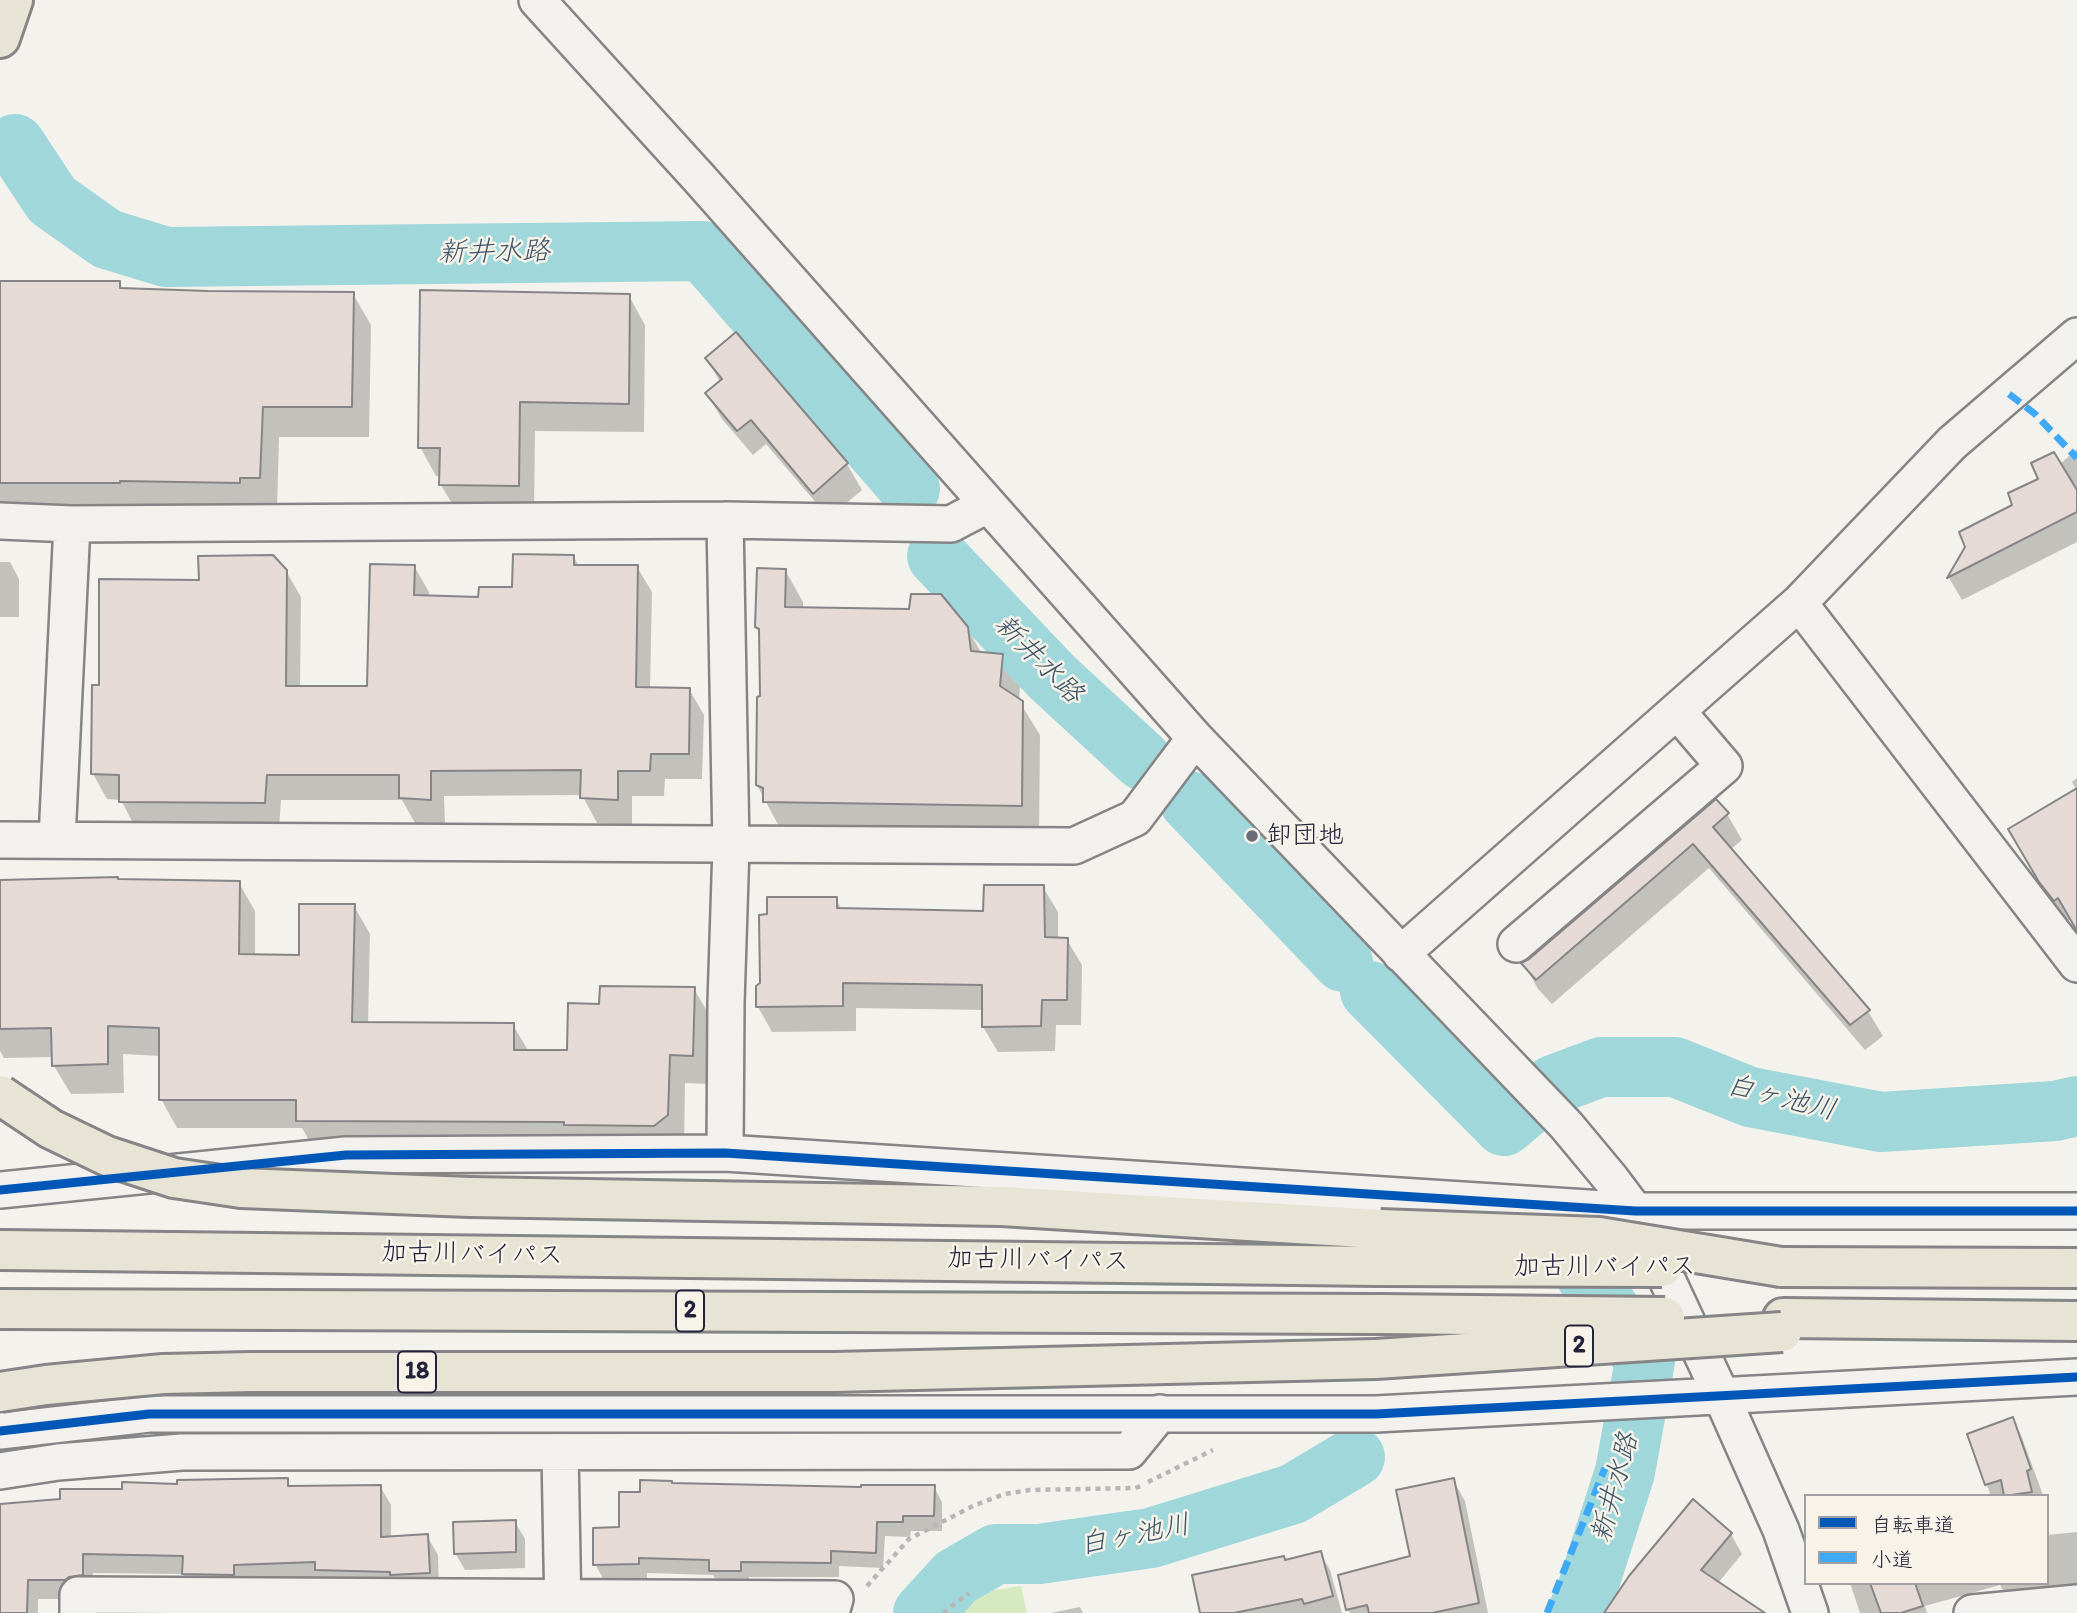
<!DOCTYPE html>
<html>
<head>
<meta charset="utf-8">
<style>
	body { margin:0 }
	#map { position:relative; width:2077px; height:1613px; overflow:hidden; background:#f4f2ec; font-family:Itim,"Klee One",sans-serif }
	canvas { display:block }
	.legend { position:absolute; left:1804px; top:1494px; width:245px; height:91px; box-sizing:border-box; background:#f7f3e8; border:2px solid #a29fa3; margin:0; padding:9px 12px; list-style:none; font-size:21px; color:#22223b }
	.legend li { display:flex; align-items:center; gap:14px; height:35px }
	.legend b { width:35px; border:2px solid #a29fa3 }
</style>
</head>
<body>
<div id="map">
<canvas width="2077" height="1613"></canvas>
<ul class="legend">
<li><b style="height:9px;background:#0057b8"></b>自転車道</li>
<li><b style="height:9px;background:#3fa9f5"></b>小道</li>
</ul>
</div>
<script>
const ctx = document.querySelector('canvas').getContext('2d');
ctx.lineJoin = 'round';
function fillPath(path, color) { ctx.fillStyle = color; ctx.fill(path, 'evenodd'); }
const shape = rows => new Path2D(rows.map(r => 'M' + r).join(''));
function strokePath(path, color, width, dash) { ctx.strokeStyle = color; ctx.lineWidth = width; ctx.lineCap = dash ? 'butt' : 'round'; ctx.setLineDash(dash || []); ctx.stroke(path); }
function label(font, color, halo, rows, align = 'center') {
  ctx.font = font + ' Itim,"Klee One",sans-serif'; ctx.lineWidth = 5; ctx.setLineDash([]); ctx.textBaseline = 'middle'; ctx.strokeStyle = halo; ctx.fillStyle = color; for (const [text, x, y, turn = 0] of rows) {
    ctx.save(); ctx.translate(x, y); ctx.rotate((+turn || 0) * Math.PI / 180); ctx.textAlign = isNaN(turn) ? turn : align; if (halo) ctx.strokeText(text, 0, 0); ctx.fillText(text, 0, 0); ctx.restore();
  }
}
fillPath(shape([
	[1021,1586,1027,1613,952,1613,959,1606,988,1591]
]), '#d6eac2');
fillPath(shape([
	[0,283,119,283,123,289,208,293,353,294,371,325,369,437,279,437,277,509,0,509],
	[629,296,645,325,644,432,535,431,534,514,458,514,441,485,441,476,436,476,420,447],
	[736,334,847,464,862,490,829,518,766,444,753,455,722,419,707,394,720,382,707,359],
	[2077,449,2077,542,1962,600,1949,578,1967,547],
	[573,556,579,566,637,567,652,592,650,689,689,689,704,715,702,779,665,779,664,796,632,796,632,825,597,823,582,795,444,796,445,824,415,823,402,800,281,800,279,828,135,827,121,800,107,799,93,774,101,687,201,582,286,571,301,597,300,688,369,688,414,566,429,592,429,597,479,599,513,588],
	[0,562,10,562,19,579,19,617,0,617],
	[785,570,803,602,803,609,967,628,982,654,1002,656,1020,687,1019,701,1040,735,1039,837,783,834,757,785,761,698,761,633,757,627],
	[2077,778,2077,928,2072,919,2067,921,2054,904,2011,830,2077,790,2072,782],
	[1727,814,1742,840,1730,850,1868,1011,1883,1036,1865,1050,1709,868,1552,1004,1538,989,1524,964],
	[0,882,239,883,255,911,255,956,300,957,354,906,370,934,368,1024,513,1025,529,1052,568,1052,601,1006,694,989,711,1018,709,1084,685,1083,684,1145,314,1149,302,1128,177,1128,161,1099,161,1056,123,1054,124,1093,71,1094,54,1066,54,1057,4,1058,0,1051],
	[1043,887,1058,912,1058,939,1067,940,1082,965,1081,1025,1056,1025,1055,1051,998,1052,983,1027,984,1010,856,1008,856,1031,772,1032,758,1007,836,899,842,910,985,912],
	[2012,1419,2021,1435,2043,1495,1991,1496,1969,1435],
	[287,1480,291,1487,380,1486,391,1505,391,1538,427,1536,438,1555,439,1591,195,1594,183,1574,93,1573,93,1593,76,1599,38,1599,38,1613,0,1613,0,1506,62,1500,123,1491],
	[1453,1480,1465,1501,1488,1613,1350,1613,1348,1610,1412,1557],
	[673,1485,863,1489,934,1487,942,1502,942,1531,911,1531,910,1537,885,1536,883,1568,839,1566,839,1577,749,1577,749,1586,720,1586,713,1575,647,1573,647,1579,604,1580,595,1564,642,1493],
	[515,1522,525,1539,525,1568,465,1570,455,1553],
	[2077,1532,2077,1588,2062,1590,2060,1585,2004,1592,2000,1585,1925,1606,1927,1613,1860,1613,1850,1583,2047,1583,2047,1535],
	[1731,1534,1742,1554,1718,1583,1762,1613,1606,1613],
	[1320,1553,1330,1570,1342,1613,1201,1613,1286,1562],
	[1080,1607,1083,1613,1051,1613]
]), '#0003');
strokePath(shape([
	[15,144,52,200,107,239,166,257,703,251,910,489],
	[937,556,1052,677,1142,760],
	[1189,801,1343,962],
	[1370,991,1504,1126,1553,1085,1601,1067,1675,1067,1750,1097,1881,1122,2055,1111,2077,1106],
	[1530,1250,1572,1255,1645,1361,1625,1472,1585,1596,1577,1613],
	[923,1613,956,1577,996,1554,1039,1554,1151,1538,1293,1494,1355,1457]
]), '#9fd7db', 60);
const building = shape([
	[0,281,120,281,120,288,208,291,354,292,352,407,263,407,260,478,240,478,240,483,120,481,120,483,0,483,0,281],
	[420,290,630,294,629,404,520,402,519,486,439,485,440,448,418,448,420,290],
	[736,332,848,463,813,494,751,420,737,431,705,393,722,379,705,358,736,332],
	[2054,452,2077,490,2077,512,1947,578,1965,547,1959,532,2012,505,2008,493,2038,479,2031,463,2054,452],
	[513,554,574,555,574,565,638,565,636,687,690,688,689,754,651,754,650,771,618,771,618,800,580,798,581,770,431,771,431,800,399,798,399,775,267,775,265,803,119,802,119,775,91,774,92,685,99,685,99,579,199,580,198,556,273,555,287,570,286,686,367,686,370,564,415,565,414,595,478,597,479,587,512,587,513,554],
	[757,568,786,569,785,607,909,609,911,594,941,594,968,627,971,651,1003,654,1000,686,1023,701,1022,806,763,802,763,788,756,785,757,697,760,696,759,629,755,627,757,568],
	[2077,788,2077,931,2058,898,2054,901,2039,882,2008,829,2077,788],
	[1716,799,1729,813,1713,827,1870,1010,1850,1025,1693,844,1536,980,1521,963,1529,959,1716,799],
	[118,877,118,879,240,881,239,954,299,955,299,904,355,904,352,1022,514,1023,514,1050,567,1050,568,1003,599,1004,600,986,695,987,693,1056,670,1055,668,1115,654,1126,564,1125,564,1122,296,1121,296,1100,159,1100,159,1028,108,1026,108,1064,52,1066,51,1028,0,1029,0,880,118,877],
	[984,885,1044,885,1045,937,1068,938,1067,1000,1042,1000,1041,1026,982,1027,982,985,843,983,843,1006,756,1007,756,986,760,983,759,915,767,914,767,897,837,897,837,908,983,911,984,885],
	[2013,1417,2031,1469,2027,1471,2032,1492,2004,1496,2001,1480,1985,1485,1967,1434,2013,1417],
	[288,1478,288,1486,381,1485,381,1537,428,1534,430,1573,390,1575,390,1572,315,1570,315,1562,234,1565,234,1575,182,1574,183,1556,83,1554,83,1575,69,1577,65,1580,28,1580,27,1613,0,1613,0,1504,60,1499,60,1489,122,1489,122,1482,177,1484,177,1480,288,1478],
	[1454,1478,1479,1603,1432,1613,1369,1613,1367,1605,1346,1610,1338,1575,1410,1556,1396,1490,1454,1478],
	[640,1480,672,1481,672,1483,861,1487,861,1485,935,1485,934,1516,903,1516,903,1522,877,1522,876,1553,831,1551,831,1563,741,1562,741,1571,709,1571,709,1560,639,1558,639,1564,593,1565,593,1528,619,1527,619,1492,640,1492,640,1480],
	[1693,1499,1732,1533,1701,1570,1765,1613,1604,1613,1629,1576,1693,1499],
	[516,1520,516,1552,454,1554,453,1522,516,1520],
	[1321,1551,1333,1596,1304,1604,1302,1599,1234,1613,1200,1613,1192,1575,1284,1556,1285,1560,1321,1551],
	[1870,1583,1915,1583,1923,1606,1901,1613,1881,1613,1870,1583]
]);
fillPath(building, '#e6dad7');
strokePath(building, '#858486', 2);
const minor = shape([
	[537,0,699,178,1195,738,1566,1125,1611,1179,1635,1211,1721,1395,1781,1530,1810,1613],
	[725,520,731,846,726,1003,725,1153],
	[0,521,72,524,725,520,951,524,987,505],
	[1799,603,2077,964],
	[57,839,72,524],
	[0,840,1074,846,1135,818,1195,738],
	[1516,944,1724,766,1677,711],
	[1401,954,1799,603,1952,443,2077,336],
	[0,1190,346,1155,725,1153,1635,1211,2077,1211],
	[0,1431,149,1414,1376,1414,2077,1377],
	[560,1452,563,1613],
	[0,1471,58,1462,182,1452,1129,1451,1160,1413],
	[78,1613,78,1595,835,1599,831,1613],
	[1972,1613,2077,1603]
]);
const major = shape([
	[0,38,13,0]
]);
const highway = shape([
	[470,1197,1001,1206,1380,1229],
	[0,1250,1380,1266],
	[1781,1267,2077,1268],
	[0,1309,1380,1314],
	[1783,1318,2077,1321],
	[834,1372,1376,1359]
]);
strokePath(minor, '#858486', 40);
strokePath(major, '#858486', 44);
strokePath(highway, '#858486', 44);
strokePath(shape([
	[1148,1482,1213,1450],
	[867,1586,909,1539,975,1505,1005,1494,1030,1490,1135,1488,1141,1486],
	[943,1613,969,1593]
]), '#b8b6b6', 4.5, [5, 5]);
strokePath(minor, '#f2f1ed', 35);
strokePath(major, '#e8e4d5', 38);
strokePath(highway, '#e8e4d5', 38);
const highwayBridge = shape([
	[0,1095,51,1129,107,1156,174,1178,241,1188,470,1197],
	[1380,1229,1599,1237,1781,1267],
	[1380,1266,1662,1267],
	[1380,1314,1665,1317],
	[1376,1359,1782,1332],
	[0,1392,46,1385,163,1374,251,1372,834,1372]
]);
strokePath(highwayBridge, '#858486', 44, []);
strokePath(highwayBridge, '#e8e4d5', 38);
strokePath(shape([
	[2009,394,2035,414,2077,458],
	[1547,1613,1605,1468]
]), '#3fa9f5', 7, [14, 7]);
strokePath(shape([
	[0,1190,346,1155,725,1153,1635,1211,2077,1211],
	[0,1431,149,1414,1376,1414,2077,1377]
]), '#0057b8', 9);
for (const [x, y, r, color] of [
	[1252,836,7,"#6c6b79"]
]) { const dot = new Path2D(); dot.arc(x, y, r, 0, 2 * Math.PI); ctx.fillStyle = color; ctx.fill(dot); strokePath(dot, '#f7f3e8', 2.5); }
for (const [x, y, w] of [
	[690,1311,28],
	[1579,1346,28],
	[417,1372,38]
]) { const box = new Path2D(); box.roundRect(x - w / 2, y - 20.5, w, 41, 5); ctx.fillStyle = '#f7f3e8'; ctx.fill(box); strokePath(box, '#22223b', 2); }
label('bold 24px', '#22223b', null, [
	["2",690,1311],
	["2",1579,1346],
	["18",417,1372]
]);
label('26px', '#22223b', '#f7f3e8', [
	["卸団地",1266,836]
], 'left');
label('26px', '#22223b', '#f7f3e8', [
	["加古川バイパス",472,1255,1],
	["加古川バイパス",1038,1261,1],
	["加古川バイパス",1605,1267]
]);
label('italic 28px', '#3d5569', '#f7f3e8', [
	["新井水路",494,253,-1],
	["新井水路",1038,660,45],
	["白ヶ池川",1781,1099,14],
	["新井水路",1616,1488,-75],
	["白ヶ池川",1135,1536,-11]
]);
</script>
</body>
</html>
